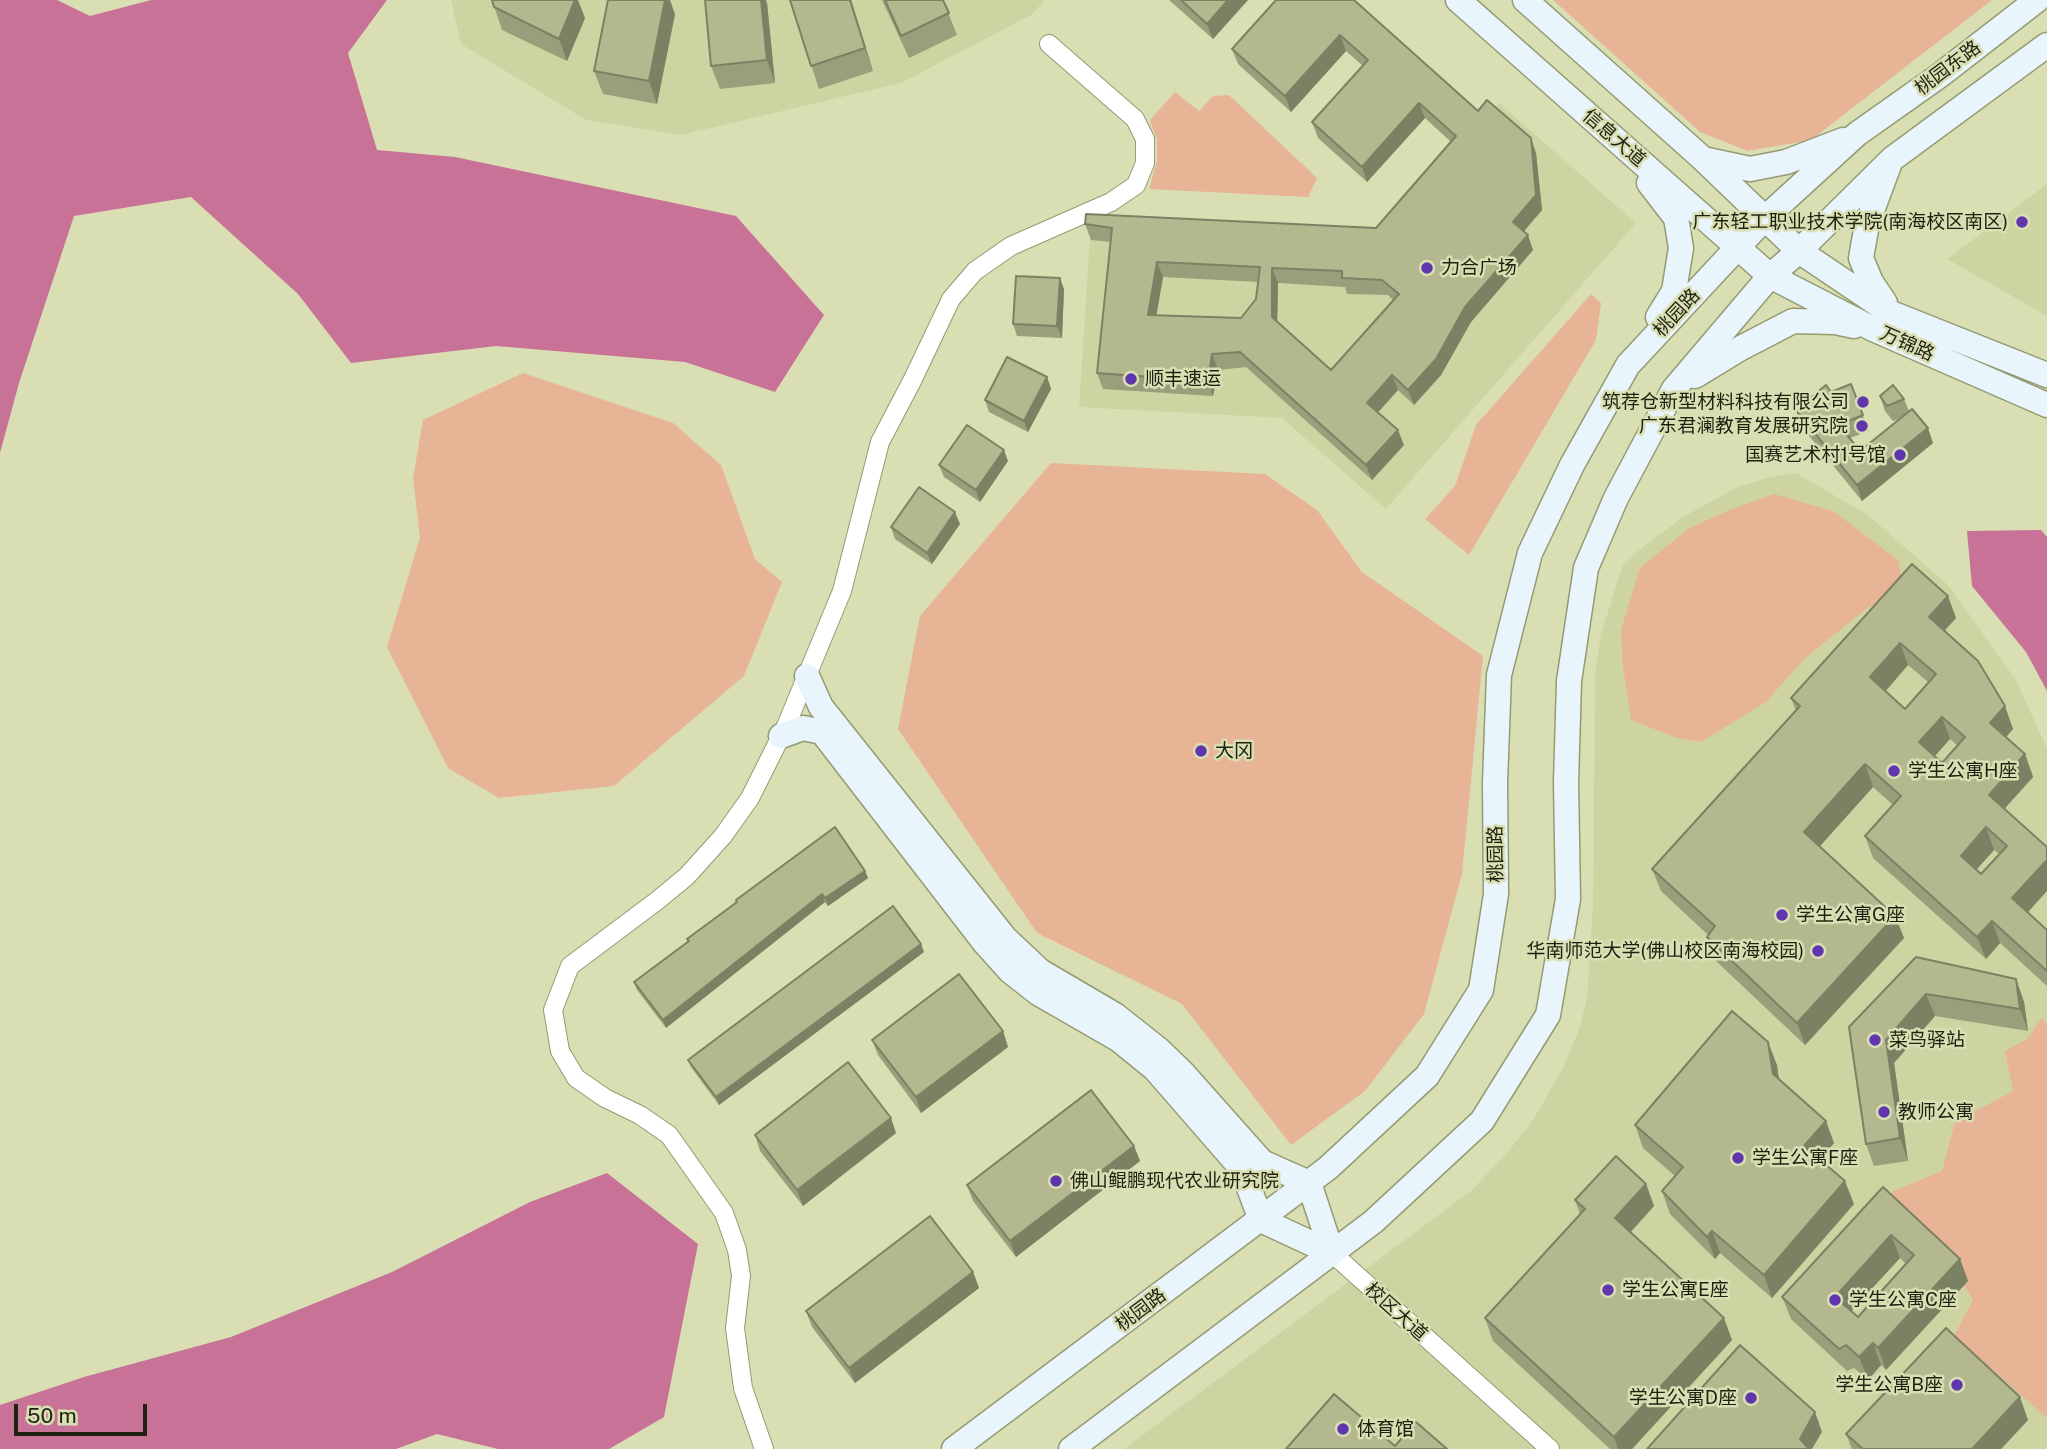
<!DOCTYPE html>
<html>
<head>
<meta charset="utf-8">
<style>
	body { margin:0 }
	#map { position:relative; width:2047px; height:1449px; overflow:hidden; background:#d9dfb3; font-family:"Public Sans",sans-serif }
	canvas { display:block }
	.scale { position:absolute; left:14px; top:1404px; width:133px; height:32px; box-sizing:border-box; border:4px solid #1f2110; border-top:0; padding-left:9px; font-size:21px; line-height:24px; white-space:nowrap; color:#1f2110; -webkit-text-stroke:5px #d9dfb3; paint-order:stroke }
</style>
</head>
<body>
<div id="map">
<canvas width="2047" height="1449"></canvas>
<div class="scale">50 m</div>
</div>
<script>
const ctx = document.querySelector('canvas').getContext('2d');
ctx.lineJoin = 'round';
function fillPath(path, color) { ctx.fillStyle = color; ctx.fill(path, 'evenodd'); }
const shape = rows => new Path2D(rows.map(r => 'M' + r).join(''));
function strokePath(path, color, width, dash) { ctx.strokeStyle = color; ctx.lineWidth = width; ctx.lineCap = dash ? 'butt' : 'round'; ctx.setLineDash(dash || []); ctx.stroke(path); }
function label(font, color, halo, rows, align = 'center') {
  ctx.font = font + ' "Public Sans","Noto Sans SC",sans-serif'; ctx.lineWidth = 5; ctx.setLineDash([]); ctx.textBaseline = 'middle'; ctx.strokeStyle = halo; ctx.fillStyle = color; for (const [text, x, y, turn = 0] of rows) {
    ctx.save(); ctx.translate(x, y); ctx.rotate((+turn || 0) * Math.PI / 180); ctx.textAlign = isNaN(turn) ? turn : align; if (halo) ctx.strokeText(text, 0, 0); ctx.fillText(text, 0, 0); ctx.restore();
  }
}
fillPath(shape([
	[451,0,1045,0,1031,15,901,83,681,135,586,120,461,44],
	[1499,103,1636,223,1386,509,1282,418,1079,407,1091,221,1381,237],
	[2047,184,2047,316,1947,259],
	[1796,473,1868,515,1948,585,2016,680,2047,749,2047,1449,1124,1449,1472,1190,1507,1153,1533,1120,1562,1070,1579,1030,1587,999,1593,904,1595,673,1601,634,1622,567,1639,550,1683,517,1738,487,1770,477]
]), '#ced4a1');
fillPath(shape([
	[1553,0,1992,0,1811,140,1748,151,1700,132],
	[1175,92,1199,111,1213,96,1229,95,1317,178,1308,197,1149,189,1157,161,1157,140,1150,120],
	[1591,294,1601,303,1596,340,1469,555,1425,519,1455,486,1476,425],
	[523,373,673,423,721,465,755,559,782,582,744,676,614,786,499,798,448,768,387,647,420,537,413,478,423,420],
	[1051,463,1265,474,1317,510,1362,572,1483,656,1462,874,1424,1014,1365,1091,1291,1145,1182,1004,1037,933,898,729,920,616],
	[1774,494,1833,511,1898,560,1903,585,1866,609,1804,659,1766,702,1701,742,1677,738,1631,720,1623,667,1621,630,1640,568,1688,529,1727,511],
	[2042,1018,2047,1024,2047,1418,1954,1336,1973,1300,1945,1255,1891,1192,1942,1171,1955,1122,2013,1091,2005,1051,2027,1039]
]), '#e7b596');
fillPath(shape([
	[0,0,57,0,90,16,151,0,387,0,348,53,377,150,455,157,736,216,824,315,775,392,685,362,496,346,351,363,298,294,191,197,74,216,19,383,0,453],
	[2041,530,2047,537,2047,691,2026,652,1972,586,1967,531],
	[607,1173,698,1244,664,1417,609,1449,498,1449,437,1434,396,1449,0,1449,0,1405,84,1377,231,1337,392,1272,530,1202]
]), '#c87297');
const street = shape([
	[1332,1253,1550,1449],
	[764,1449,743,1388,735,1328,741,1276,737,1250,724,1213,669,1135,640,1115,605,1098,576,1078,560,1051,553,1010,570,966,658,900,687,876,723,836,750,798,786,726,842,591,880,442,913,379,951,299,975,271,1011,246,1111,202,1136,185,1145,163,1145,139,1135,119,1049,44]
]);
const secondary = shape([
	[1458,0,1770,276,1873,329,2047,405],
	[1525,0,1702,158,1799,251,1891,313,2047,375],
	[1703,159,1750,169,1786,162,1843,140],
	[1649,183,1676,218,1681,248,1674,291,1658,317],
	[1885,303,1871,282,1861,258,1867,224,1889,165],
	[1695,376,1741,348,1793,321,1835,322,1854,326],
	[807,676,821,707,1005,938,1040,971,1115,1015,1158,1049,1182,1072,1262,1162,1309,1183,1332,1253],
	[781,736,803,728,822,732,984,942,1010,971,1038,993,1118,1039,1155,1069,1242,1169,1261,1220,1332,1253],
	[954,1449,1328,1168,1427,1076,1481,990,1496,894,1495,782,1499,675,1530,553,1572,465,1628,365,1764,219,1857,134,1939,76,2037,0],
	[1071,1449,1373,1222,1482,1121,1548,1015,1568,899,1566,782,1569,681,1586,568,1616,498,1674,389,1770,276,1799,251,1892,159,2047,45]
]);
strokePath(street, '#959a71', 20);
strokePath(secondary, '#959a71', 27);
strokePath(street, '#fff', 18);
strokePath(secondary, '#e9f5fc', 24);
fillPath(shape([
	[492,0,585,18,567,61,502,30],
	[790,0,851,0,873,71,819,89],
	[882,0,943,0,957,35,909,58],
	[1169,0,1248,0,1213,39],
	[1276,0,1478,111,1536,153,1542,210,1524,231,1533,250,1471,322,1441,375,1414,405,1398,390,1378,412,1404,445,1372,480,1246,367,1218,370,1213,396,1103,389,1097,373,1111,242,1091,240,1085,224,1376,228,1451,142,1425,118,1367,182,1318,138,1312,122,1363,66,1346,51,1291,112,1238,64,1232,49],
	[1163,277,1258,282,1256,299,1241,318,1156,315],
	[1278,283,1345,287,1347,294,1388,295,1393,300,1331,370,1277,322],
	[767,3,775,83,720,89,711,66],
	[675,14,657,104,603,94,594,71],
	[1064,289,1062,338,1017,336,1013,324],
	[1047,377,1051,389,1028,432,989,412,985,400],
	[1851,384,1869,431,1850,438,1860,451,1901,418,1893,421,1885,411,1880,396,1904,399,1909,411,1933,443,1862,501,1801,426,1796,410,1831,392],
	[1008,461,980,502,944,477,939,465],
	[960,524,932,564,895,539,891,527],
	[1912,564,1956,618,1944,631,2013,729,2006,737,2025,754,2033,777,2004,809,2028,912,2047,930,2047,986,2000,943,1986,959,1873,858,1865,836,1893,805,1873,787,1820,846,1895,916,1904,938,1805,1045,1715,960,1707,937,1708,935,1661,891,1652,869,1796,711,1791,698],
	[1908,665,1928,682,1905,709,1885,691],
	[1950,739,1957,745,1942,763,1934,756],
	[1994,850,1999,854,1981,874,1976,870],
	[865,871,868,878,828,906,825,902,666,1028,637,990,634,982,688,942,687,939],
	[924,952,719,1105,691,1067,688,1060],
	[1916,957,2016,979,2024,1002,2028,1031,1935,1016,1894,1063,1908,1161,1874,1166,1866,1144],
	[1003,1031,1008,1047,921,1113,878,1055,872,1040],
	[1777,1065,1779,1079,1834,1143,1820,1160,1854,1204,1772,1298,1720,1253,1715,1259,1670,1214,1662,1191,1675,1176,1643,1148,1635,1125],
	[896,1133,803,1206,760,1151,755,1135],
	[1134,1146,1140,1161,1016,1257,973,1201,967,1185],
	[1646,1184,1654,1206,1631,1232,1732,1340,1632,1449,1610,1449,1493,1341,1485,1318,1580,1214,1575,1200],
	[1883,1187,1960,1259,1968,1281,1886,1370,1881,1365,1868,1380,1854,1368,1847,1371,1791,1319,1782,1297],
	[1900,1258,1906,1264,1858,1317,1851,1311],
	[973,1272,979,1288,855,1383,812,1327,806,1311],
	[2028,1420,2001,1449,1852,1449,1846,1434]
]), '#9a9e7a');
fillPath(shape([
	[575,0,578,0,585,18,567,61,559,39],
	[665,0,670,0,675,14,657,104,649,81],
	[761,0,766,0,767,3,775,83,767,60],
	[850,0,851,0,873,71,865,48],
	[1228,0,1248,0,1213,39,1207,24],
	[1340,35,1346,51,1291,112,1285,96],
	[1419,103,1425,118,1367,182,1362,167],
	[1531,138,1536,153,1542,210,1519,237,1513,222],
	[1528,235,1533,250,1471,322,1441,375,1414,405,1408,390,1465,307],
	[1157,262,1163,277,1154,330,1148,315],
	[1272,268,1278,283,1277,332,1272,317],
	[1060,278,1064,289,1062,338,1057,326],
	[1212,354,1218,370,1213,396,1208,381],
	[1392,375,1398,390,1373,418,1367,403],
	[1047,377,1051,389,1028,432,1024,421],
	[1928,428,1933,443,1862,501,1857,485],
	[1398,430,1404,445,1372,480,1366,465],
	[1004,450,1008,461,980,502,976,490],
	[955,512,960,524,932,564,927,553],
	[1948,596,1956,618,1937,639,1929,617],
	[1900,643,1908,665,1878,700,1870,677],
	[2005,706,2013,729,1998,746,1990,723],
	[1942,717,1950,739,1927,765,1919,742],
	[2025,754,2033,777,1997,817,1989,795],
	[1865,764,1873,787,1812,855,1804,832],
	[1986,827,1994,850,1969,878,1961,856],
	[2047,860,2047,891,2020,921,2012,898],
	[865,871,868,878,828,906,825,898],
	[822,894,825,902,666,1028,663,1020],
	[1895,916,1904,938,1805,1045,1797,1023],
	[1992,921,2000,943,1986,959,1977,937],
	[921,944,924,952,719,1105,716,1097],
	[2016,979,2024,1002,2028,1031,2020,1009],
	[1926,994,1935,1016,1894,1063,1908,1161,1900,1138,1886,1040],
	[1003,1031,1008,1047,921,1113,916,1097],
	[1768,1042,1777,1065,1781,1096,1773,1074],
	[891,1118,896,1133,803,1206,797,1190],
	[1826,1121,1834,1143,1813,1168,1804,1146],
	[1134,1146,1140,1161,1016,1257,1010,1241],
	[1845,1181,1854,1204,1772,1298,1764,1275],
	[1646,1184,1654,1206,1623,1240,1615,1218],
	[1712,1231,1720,1253,1715,1259,1707,1237],
	[1891,1235,1900,1258,1843,1320,1835,1297],
	[1960,1259,1968,1281,1886,1370,1878,1348],
	[973,1272,979,1288,855,1383,849,1368],
	[1724,1318,1732,1340,1632,1449,1618,1449,1614,1437],
	[1873,1343,1881,1365,1868,1380,1859,1357],
	[2020,1397,2028,1420,2001,1449,1972,1449],
	[1815,1412,1822,1432,1812,1449,1804,1449,1800,1439]
]), '#7d8163');
const building = shape([
	[492,0,575,0,559,39,494,7,492,0],
	[608,0,665,0,649,81,594,71,608,0],
	[705,0,761,0,767,60,711,66,705,0],
	[790,0,850,0,865,48,811,66,790,0],
	[885,0,943,0,949,13,901,36,885,0],
	[1181,0,1228,0,1207,24,1181,0],
	[1276,0,1354,0,1478,111,1487,100,1531,138,1536,195,1513,222,1528,235,1465,307,1436,359,1408,390,1392,375,1367,403,1398,430,1366,465,1240,352,1212,354,1208,381,1097,373,1112,228,1085,224,1086,214,1376,228,1456,136,1419,103,1362,167,1312,122,1368,60,1340,35,1285,96,1232,49,1276,0],
	[1157,262,1260,267,1256,299,1241,318,1148,315,1157,262],
	[1272,268,1342,271,1342,278,1382,280,1399,294,1331,370,1272,317,1272,268],
	[1016,276,1060,278,1057,326,1013,324,1016,276],
	[1007,357,1047,377,1024,421,985,400,1007,357],
	[1851,384,1863,415,1839,425,1860,451,1912,409,1928,428,1857,485,1796,410,1826,385,1831,392,1851,384],
	[1893,385,1904,399,1887,406,1880,396,1893,385],
	[967,425,1004,450,976,490,939,465,967,425],
	[919,487,955,512,927,553,891,527,919,487],
	[1912,564,1948,596,1929,617,1978,661,2005,706,1990,723,2025,754,1989,795,2047,847,2047,860,2012,898,2047,930,2047,971,1992,921,1977,937,1865,836,1901,796,1865,764,1804,832,1895,916,1797,1023,1707,937,1715,926,1652,869,1800,706,1791,698,1912,564],
	[1900,643,1936,674,1905,709,1870,677,1900,643],
	[1942,717,1965,737,1942,763,1919,742,1942,717],
	[1986,827,2007,846,1981,874,1961,856,1986,827],
	[835,827,865,871,825,898,822,894,663,1020,634,982,689,941,687,939,737,902,736,900,835,827],
	[893,906,921,944,716,1097,688,1060,893,906],
	[1916,957,2016,979,2020,1009,1926,994,1886,1040,1900,1138,1866,1144,1849,1027,1916,957],
	[959,974,1003,1031,916,1097,872,1040,959,974],
	[1732,1011,1768,1042,1773,1074,1826,1121,1804,1146,1845,1181,1764,1275,1712,1231,1707,1237,1662,1191,1683,1167,1635,1125,1732,1011],
	[848,1062,891,1118,797,1190,755,1135,848,1062],
	[1091,1090,1134,1146,1010,1241,967,1185,1091,1090],
	[1616,1156,1646,1184,1615,1218,1724,1318,1614,1437,1485,1318,1585,1209,1575,1200,1616,1156],
	[1883,1187,1960,1259,1878,1348,1873,1343,1859,1357,1846,1345,1839,1349,1782,1297,1883,1187],
	[1891,1235,1914,1255,1858,1317,1835,1297,1891,1235],
	[930,1216,973,1272,849,1368,806,1311,930,1216],
	[1946,1328,2020,1397,1972,1449,1863,1449,1846,1434,1946,1328],
	[1740,1345,1815,1412,1800,1439,1809,1449,1647,1449,1740,1345],
	[1334,1394,1395,1446,1416,1422,1447,1449,1286,1449,1334,1394]
]);
fillPath(building, '#b3b88e');
strokePath(building, '#7d8163', 2);
for (const [x, y, r, color] of [
	[2022,222,7,"#5f36ae"],
	[1427,268,7,"#5f36ae"],
	[1131,379,7,"#5f36ae"],
	[1863,402,7,"#5f36ae"],
	[1862,426,7,"#5f36ae"],
	[1900,455,7,"#5f36ae"],
	[1201,751,7,"#5f36ae"],
	[1894,771,7,"#5f36ae"],
	[1782,915,7,"#5f36ae"],
	[1818,951,7,"#5f36ae"],
	[1875,1040,7,"#5f36ae"],
	[1884,1112,7,"#5f36ae"],
	[1738,1158,7,"#5f36ae"],
	[1056,1181,7,"#5f36ae"],
	[1608,1290,7,"#5f36ae"],
	[1835,1300,7,"#5f36ae"],
	[1957,1385,7,"#5f36ae"],
	[1751,1398,7,"#5f36ae"],
	[1343,1429,7,"#5f36ae"]
]) { const dot = new Path2D(); dot.arc(x, y, r, 0, 2 * Math.PI); ctx.fillStyle = color; ctx.fill(dot); strokePath(dot, '#d9dfb3', 2.5); }
label('19px', '#1f2110', '#d9dfb3', [
	["桃园东路",1948,68,-37],
	["信息大道",1614,138,41],
	["桃园路",1677,313,-47],
	["万锦路",1907,344,24],
	["桃园路",1496,854,-91],
	["桃园路",1141,1310,-37],
	["校区大道",1396,1312,42]
]);
label('19px', '#1f2110', '#d9dfb3', [
	["广东轻工职业技术学院(南海校区南区)",2008,222,"right"],
	["力合广场",1441,268],
	["顺丰速运",1145,379],
	["筑荐仓新型材料科技有限公司",1849,402,"right"],
	["广东君澜教育发展研究院",1848,426,"right"],
	["国赛艺术村1号馆",1886,455,"right"],
	["大冈",1215,751],
	["学生公寓H座",1908,771],
	["学生公寓G座",1796,915],
	["华南师范大学(佛山校区南海校园)",1804,951,"right"],
	["菜鸟驿站",1889,1040],
	["教师公寓",1898,1112],
	["学生公寓F座",1752,1158],
	["佛山鲲鹏现代农业研究院",1070,1181],
	["学生公寓E座",1622,1290],
	["学生公寓C座",1849,1300],
	["学生公寓B座",1943,1385,"right"],
	["学生公寓D座",1737,1398,"right"],
	["体育馆",1357,1429]
], 'left');
</script>
</body>
</html>
